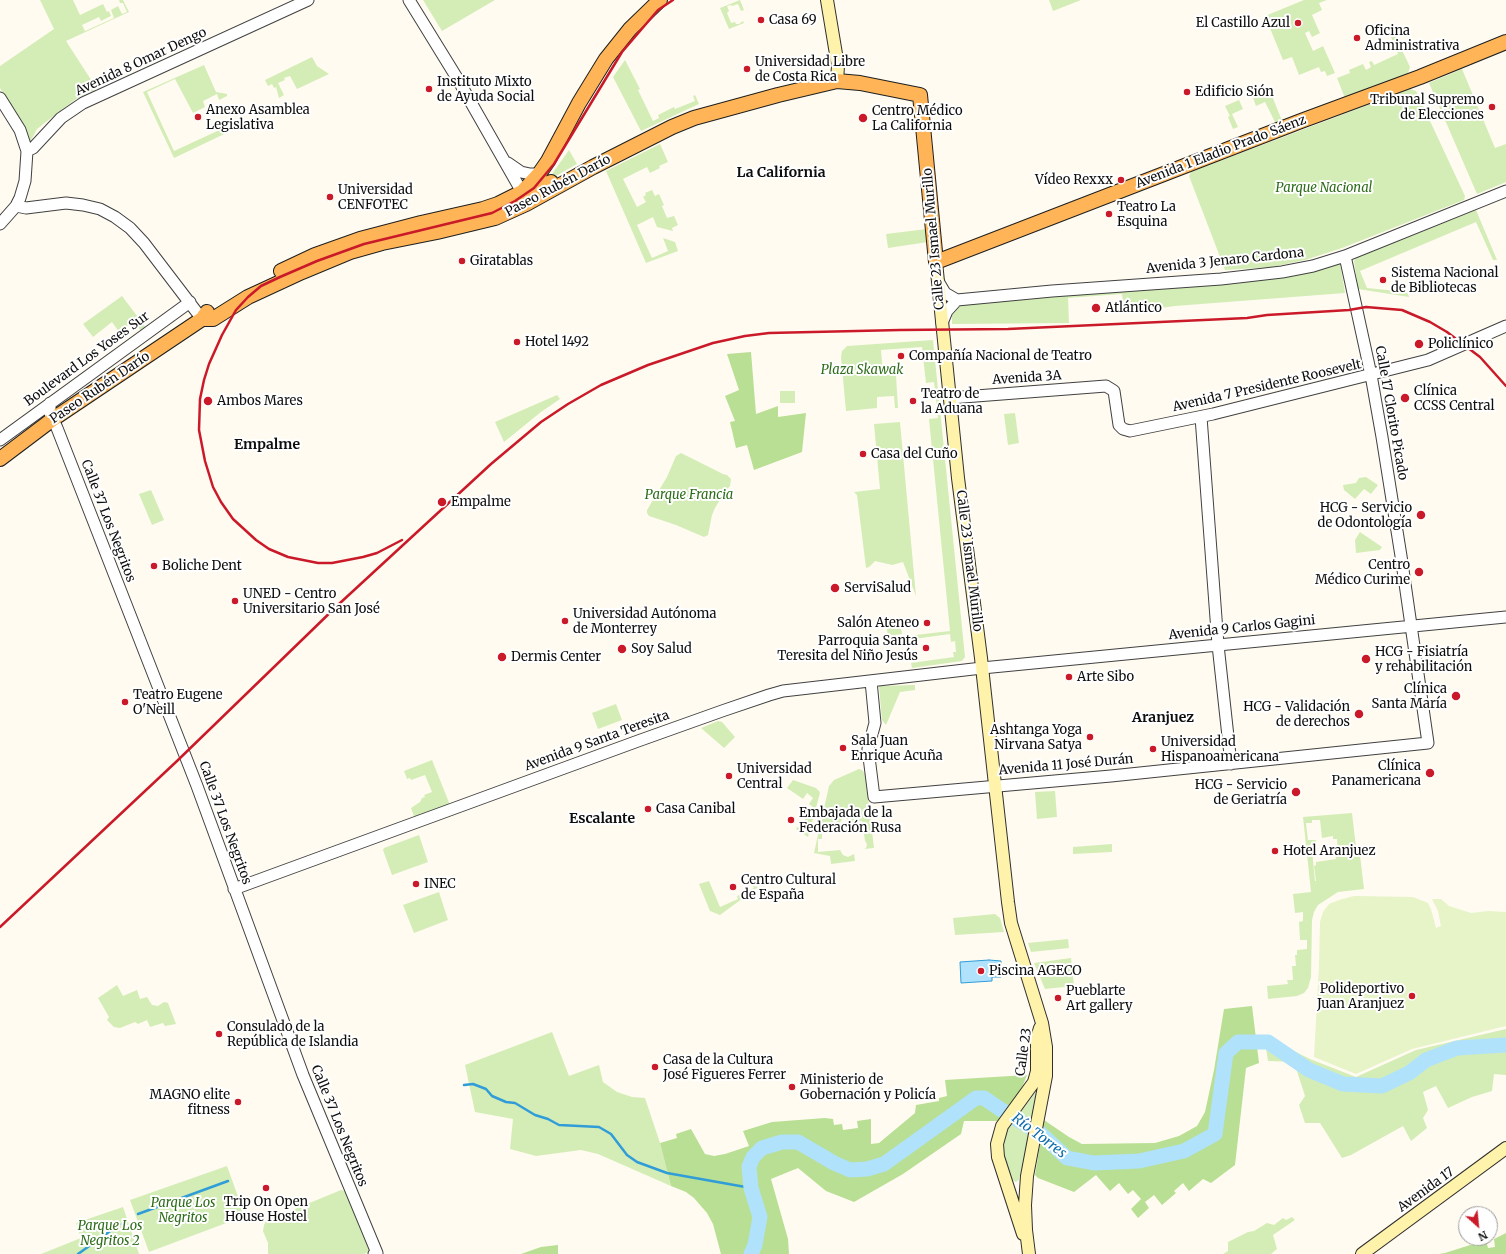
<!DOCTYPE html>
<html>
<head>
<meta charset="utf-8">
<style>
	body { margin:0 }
	#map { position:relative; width:1506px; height:1254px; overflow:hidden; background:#fffbf0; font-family:Merriweather,serif }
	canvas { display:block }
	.north { position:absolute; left:1458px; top:1206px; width:40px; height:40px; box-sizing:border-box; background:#fff; border:1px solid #9f9f9f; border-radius:50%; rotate:153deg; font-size:11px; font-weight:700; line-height:16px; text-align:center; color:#0e0e0e }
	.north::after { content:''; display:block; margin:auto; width:14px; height:18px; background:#ca1a29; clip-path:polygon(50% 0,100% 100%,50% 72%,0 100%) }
</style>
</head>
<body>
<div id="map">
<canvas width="1506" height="1254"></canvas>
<div class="north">N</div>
</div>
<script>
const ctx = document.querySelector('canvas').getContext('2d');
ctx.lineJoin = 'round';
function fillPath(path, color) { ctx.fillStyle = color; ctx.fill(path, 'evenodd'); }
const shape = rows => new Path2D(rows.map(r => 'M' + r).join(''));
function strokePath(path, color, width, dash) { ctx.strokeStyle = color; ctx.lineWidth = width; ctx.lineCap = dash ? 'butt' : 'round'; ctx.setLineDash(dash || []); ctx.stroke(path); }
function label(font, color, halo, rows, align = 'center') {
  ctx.font = font + ' Merriweather,serif'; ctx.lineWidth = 4; ctx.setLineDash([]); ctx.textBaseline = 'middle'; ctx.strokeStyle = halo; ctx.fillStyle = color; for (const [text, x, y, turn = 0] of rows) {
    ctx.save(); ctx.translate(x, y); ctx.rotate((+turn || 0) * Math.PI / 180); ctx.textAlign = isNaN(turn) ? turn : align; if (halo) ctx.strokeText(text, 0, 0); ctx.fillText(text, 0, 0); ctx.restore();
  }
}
fillPath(shape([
	[40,0,73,0,80,15,103,4,107,12,109,11,111,16,101,21,99,17,82,25,85,31,114,18,111,10,118,6,122,14,127,12,123,3,120,3,119,0,123,0,129,12,66,41,97,89,76,99,56,114,37,129,30,142,22,126,0,88,0,66,54,29],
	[423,0,495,0,442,31],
	[740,0,744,10,741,11,738,4,732,6,731,5,727,6,729,11,727,13,731,23,735,22,736,24,739,24,743,21,744,23,729,29,720,8],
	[1049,0,1081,0,1053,11],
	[1304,0,1327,0,1319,3,1322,10,1312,15,1323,40,1320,33,1312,37,1309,31,1305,33,1313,51,1323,46,1335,73,1327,76,1325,71,1321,72,1319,67,1299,75,1292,57,1283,60,1265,16],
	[1393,31,1410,67,1408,73,1345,98,1337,78,1350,73,1349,70,1363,64,1366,70,1371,67,1369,62,1372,61,1374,65,1398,54,1389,32],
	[312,57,317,66,329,74,297,89,290,76,284,78,285,80,278,83,284,95,279,98,276,87,274,88,272,84,268,86,265,80],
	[625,60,640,89,638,90,653,121,659,118,658,115,674,107,675,109,695,101,693,96,695,95,699,104,641,131,613,77],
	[204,65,216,92,227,94,227,96,219,100,217,94,203,101,205,107,193,113,175,79,147,92,174,151,239,121,241,126,174,158,143,92],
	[1462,69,1495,148,1506,144,1506,182,1477,194,1429,83],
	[1269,88,1282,121,1276,124,1265,102,1256,106,1252,95],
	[1410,89,1416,91,1465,196,1464,200,1342,248,1305,260,1272,267,1225,270,1189,176,1191,172],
	[1239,100,1243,109,1232,114,1238,127,1233,129,1228,117,1230,116,1225,106],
	[660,144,668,162,659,166,660,168,650,173,647,167,623,179,637,207,646,202,643,197,646,195,645,193,652,190,655,196,659,194,664,205,662,206,667,218,674,216,678,225,672,228,673,231,657,227,653,217,637,225,652,258,668,251,663,238,675,242,678,251,646,263,606,171],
	[569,150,577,164,547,181],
	[1476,210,1497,260,1493,260,1476,222,1360,271,1367,288,1407,292,1409,297,1358,289,1354,261,1356,258],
	[927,229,928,242,888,248,886,234],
	[1340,263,1345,293,1175,306,1124,313,1122,294,1068,298,1069,323,952,324,952,316,955,310,960,305,966,303,1207,286,1279,277],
	[122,296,147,329,142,332,133,321,119,332,112,322,93,337,83,324],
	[933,340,965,657,962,661,912,668,911,663,954,657,953,652,956,652,955,641,951,642,950,634,907,640,907,636,950,631,929,419,938,418,934,382,926,383,922,347,881,350,883,375,896,375,898,408,895,408,894,396,877,397,877,408,846,411,841,357,842,351,847,346],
	[780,391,795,391,795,403,780,403],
	[557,395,560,399,541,412,504,442,495,422],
	[1015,413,1019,443,1008,445,1004,414],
	[900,422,916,596,903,562,892,565,875,561,869,567,866,568,857,495,854,492,880,489,874,424],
	[681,453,723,474,727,475,731,479,730,486,724,493,715,508,712,515,708,535,704,537,676,525,649,516,647,513,647,510,667,477,676,456],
	[1366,477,1378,485,1371,494,1364,489,1355,499,1344,490,1343,485,1356,483,1359,478],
	[151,490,164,520,152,525,139,494],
	[1360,532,1382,547,1380,550,1356,553,1355,540],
	[900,621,902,634,888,636,886,623],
	[915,685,915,690,900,692,886,725,882,720,879,686],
	[616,704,622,720,598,729,592,713],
	[718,721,722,722,735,737,724,748,701,728],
	[432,760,450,805,415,819,411,808,420,802,422,798,425,797,424,795,432,792,425,775,411,780,410,778,407,779,404,771],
	[859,769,862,770,865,774,874,848,864,849,866,848,867,844,865,841,862,821,850,822,846,818,843,818,839,824,828,825,828,827,822,827,822,839,818,839,818,852,840,850,843,855,848,857,854,854,855,861,831,864,830,856,814,853,829,786,834,780],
	[793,780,816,788,819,791,820,793,808,837,796,829,797,827,800,828,803,824,802,823,814,808,809,804,813,798,807,793,803,799,787,788],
	[1055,791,1057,817,1037,819,1035,792],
	[1352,813,1356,847,1359,847,1364,889,1338,892,1318,905,1314,912,1312,920,1311,977,1308,988,1304,993,1297,996,1268,999,1267,986,1288,984,1287,980,1293,980,1292,966,1296,966,1295,955,1297,955,1297,950,1307,949,1307,940,1300,940,1299,922,1303,921,1303,912,1295,913,1293,894,1311,892,1303,817],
	[1312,820,1320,820,1322,838,1333,836,1333,839,1337,839,1338,850,1335,851,1336,859,1316,862,1316,865,1314,866,1316,881,1315,881,1312,850,1317,849,1316,840,1308,840,1306,823,1312,823],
	[419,835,428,862,392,875,383,850,384,848],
	[1112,844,1112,852,1073,854,1073,847],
	[709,881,720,907,738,899,737,896,754,888,753,886,758,887,720,915,710,911,699,884],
	[439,892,448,920,414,933,403,905],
	[995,914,1000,918,1004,932,955,935,953,918],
	[1068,939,1069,948,1031,952,1028,943],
	[1071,958,1074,986,1045,989,1034,963],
	[117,985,123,996,137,990,140,999,147,997,152,1005,158,1006,164,1002,168,1003,176,1024,165,1026,163,1023,150,1027,147,1020,138,1024,135,1022,120,1028,114,1027,107,1020,109,1017,98,998],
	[1506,1029,1506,1075,1494,1074,1492,1091,1472,1097,1448,1108,1436,1086,1423,1092,1428,1110,1423,1118,1427,1128,1411,1141,1403,1126,1351,1155,1342,1158,1320,1123,1305,1123,1299,1105,1305,1096,1294,1062,1268,1061,1265,1041,1274,1041,1310,1059,1356,1077,1416,1050],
	[552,1032,569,1076,599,1065,603,1082,617,1092,632,1097,645,1098,660,1143,671,1186,598,1154,581,1150,536,1156,510,1149,513,1119,475,1112,465,1065],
	[1039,1088,1019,1180,1016,1182,1012,1180,1001,1146,1008,1127],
	[227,1166,245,1216,149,1252,130,1200],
	[341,1190,345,1191,347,1194,371,1251,364,1254,268,1254,268,1243,263,1231,264,1225,266,1221],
	[123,1207,139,1254,41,1254,81,1238,76,1223],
	[1292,1217,1295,1220,1273,1235,1277,1249,1271,1254,1223,1254,1228,1251,1228,1242,1248,1232,1254,1231,1267,1223,1274,1225,1283,1218,1286,1220]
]), '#d4edb6');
fillPath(shape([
	[751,352,756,414,778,406,778,417,806,413,802,452,754,470,747,445,736,448,730,422,735,421,725,396,739,390,727,354],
	[1252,1006,1259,1063,1246,1068,1235,1165,1211,1183,1203,1179,1189,1191,1183,1183,1174,1191,1176,1193,1162,1205,1154,1195,1145,1202,1149,1208,1138,1218,1131,1209,1141,1199,1133,1190,1128,1194,1119,1183,1110,1191,1096,1175,1074,1192,1038,1178,1035,1175,1044,1120,1069,1137,1082,1144,1155,1143,1179,1136,1197,1126,1205,1112,1214,1070,1224,1009],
	[1027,1075,1021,1090,999,1121,964,1121,961,1134,903,1174,854,1202,826,1191,798,1168,771,1179,788,1239,789,1254,721,1254,713,1224,707,1213,694,1198,686,1192,671,1186,660,1143,677,1138,676,1134,691,1129,705,1154,714,1156,725,1154,749,1146,743,1131,772,1122,825,1118,833,1119,834,1125,842,1124,843,1130,858,1128,857,1121,871,1119,871,1144,879,1143,915,1113,916,1105,939,1101,939,1098,947,1096,945,1080],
	[1506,1233,1506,1254,1439,1254,1445,1253,1486,1240,1488,1248,1495,1247,1494,1239],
	[558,1245,558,1254,521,1254,541,1247]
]), '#b8df93');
fillPath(shape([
	[1354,896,1413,897,1428,903,1431,909,1436,928,1441,926,1438,911,1432,899,1441,899,1449,906,1471,913,1488,911,1506,912,1506,1026,1412,1049,1356,1074,1314,1057,1319,966,1320,922,1323,912,1329,904,1339,900]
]), '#e6f4c8');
const water = shape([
	[989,960,1001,961,1001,977,992,977,992,981,961,983,960,962,989,960]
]);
fillPath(water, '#b0e2fb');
strokePath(water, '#309cd8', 1);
strokePath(shape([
	[464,1085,473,1084,486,1089,492,1096,506,1102,515,1103,535,1115,548,1119,559,1125,599,1127,611,1134,627,1155,637,1162,667,1173,751,1188],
	[138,1214,228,1181],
	[78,1254,120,1224]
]), '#309cd8', 2.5);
strokePath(shape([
	[751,1254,755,1245,760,1217,751,1188,749,1167,753,1157,762,1148,782,1142,798,1142,834,1163,850,1170,867,1169,884,1164,976,1098,984,1098,1006,1113,1040,1133,1067,1158,1094,1163,1139,1161,1184,1151,1215,1134,1226,1053,1238,1042,1268,1042,1309,1070,1343,1084,1382,1086,1409,1073,1426,1060,1457,1048,1506,1045]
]), '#b0e2fb', 15);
const tertiary = shape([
	[409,0,457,78,522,192],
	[0,98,20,130,27,151,25,181,20,198,16,206,0,224],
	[27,151,33,148,61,118,83,103,308,0],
	[508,163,521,172,530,174,539,174],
	[16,206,26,208,66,203,83,205,100,209,115,217,130,228,144,243,202,319],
	[938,281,945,293,957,300,1052,291,1221,279,1282,272,1313,266,1345,256,1506,191],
	[942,323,947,311,957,300],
	[950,398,1106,386,1114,391,1119,425,1123,429,1130,431,1213,414,1428,360,1506,326],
	[50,403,50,413,57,428,197,786,303,1075,377,1253,374,1254],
	[1201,417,1218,645,1231,764],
	[0,440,190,302],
	[871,681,875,723,868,749,874,797,1111,776,1428,743,1401,556,1382,437,1371,375,1345,256],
	[234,889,638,741,722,711,769,695,783,691,982,668,1506,617]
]);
const secondary = shape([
	[827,0,838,66,837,81],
	[936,262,958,478,981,658,1008,902,1011,923,1042,1023,1046,1047,1046,1076,1027,1176,1025,1205,1026,1230,1029,1254],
	[1023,1234,998,1157,997,1144,1002,1126,1034,1082,1037,1071,1037,1038,1040,1028],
	[1362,1254,1506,1148]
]);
const trunk = shape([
	[524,190,539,174,548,161,579,103,606,59,630,29,660,0],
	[281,271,315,255,360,239,421,223,483,209,498,204,522,192,551,182],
	[202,319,213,319,248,297,302,272,350,252,382,243,437,232,495,218,526,204,593,167,672,127,694,118,778,95,837,81,860,83,920,95,936,262,1301,121,1420,77,1506,42],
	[0,459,53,419,202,319,207,312]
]);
strokePath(tertiary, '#414141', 13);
strokePath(secondary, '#303030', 14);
strokePath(trunk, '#1f1f1f', 16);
strokePath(tertiary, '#fff', 11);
strokePath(secondary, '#fff3ab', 12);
strokePath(trunk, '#ffb557', 14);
strokePath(shape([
	[402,540,377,553,363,557,332,563,318,563,288,557,269,549,256,540,233,519,221,502,213,487,205,461,199,430,200,399,204,380,209,364,222,335,236,310,248,297,261,286,280,277,317,261,364,244,492,213,515,201,534,188,554,164,622,52,658,10,673,0],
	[0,927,177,761,339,604,491,464,541,422,568,404,601,385,648,365,713,343,745,336,769,333,900,330,1008,329,1247,318,1267,315,1349,310,1366,307,1402,310,1430,322,1447,332,1480,357,1506,386]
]), '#ca1a29', 2.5);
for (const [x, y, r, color] of [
	[761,20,4,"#ca1a29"],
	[1298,23,4,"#ca1a29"],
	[1357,38,4,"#ca1a29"],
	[747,69,4,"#ca1a29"],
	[429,89,4,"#ca1a29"],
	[1187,92,4,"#ca1a29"],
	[1492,107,4,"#ca1a29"],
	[198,117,4,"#ca1a29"],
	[863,118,5,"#ca1a29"],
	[1121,180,4,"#ca1a29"],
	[330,197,4,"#ca1a29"],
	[1109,214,4,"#ca1a29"],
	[462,261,4,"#ca1a29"],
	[1383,280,4,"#ca1a29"],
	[1096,308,5,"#ca1a29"],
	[517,342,4,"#ca1a29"],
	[1419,344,5,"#ca1a29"],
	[901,356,4,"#ca1a29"],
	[1405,398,5,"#ca1a29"],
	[208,401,5,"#ca1a29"],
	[913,401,4,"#ca1a29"],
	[863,454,4,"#ca1a29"],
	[442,502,5,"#ca1a29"],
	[1421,515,5,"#ca1a29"],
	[154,566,4,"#ca1a29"],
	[1419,572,5,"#ca1a29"],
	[835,588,5,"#ca1a29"],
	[235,601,4,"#ca1a29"],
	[565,621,4,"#ca1a29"],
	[927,623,4,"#ca1a29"],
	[926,648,4,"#ca1a29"],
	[622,649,5,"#ca1a29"],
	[502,657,5,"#ca1a29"],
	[1366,659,5,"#ca1a29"],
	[1069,677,4,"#ca1a29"],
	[1456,696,5,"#ca1a29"],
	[125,702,4,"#ca1a29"],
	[1359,714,5,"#ca1a29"],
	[1090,737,4,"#ca1a29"],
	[843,748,4,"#ca1a29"],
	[1153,749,4,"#ca1a29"],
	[1430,773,5,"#ca1a29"],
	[729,776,4,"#ca1a29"],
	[1296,792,5,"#ca1a29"],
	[648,809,4,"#ca1a29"],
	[791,820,4,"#ca1a29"],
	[1275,851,4,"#ca1a29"],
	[416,884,4,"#ca1a29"],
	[733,887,4,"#ca1a29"],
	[981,971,4,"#ca1a29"],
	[1412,996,4,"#ca1a29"],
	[1058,998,4,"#ca1a29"],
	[219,1034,4,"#ca1a29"],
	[655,1067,4,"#ca1a29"],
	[792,1087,4,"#ca1a29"],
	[238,1102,4,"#ca1a29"],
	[266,1188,4,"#ca1a29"]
]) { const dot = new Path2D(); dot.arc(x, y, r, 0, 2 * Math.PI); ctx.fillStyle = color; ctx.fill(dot); strokePath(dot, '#fff', 1.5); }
label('13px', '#0e0e0e', '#fff', [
	["Casa 69",769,20],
	["El Castillo Azul",1290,23,"right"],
	["Oficina",1365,31],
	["Administrativa",1365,46],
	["Universidad Libre",755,62],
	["de Costa Rica",755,77],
	["Instituto Mixto",437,82],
	["de Ayuda Social",437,97],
	["Edificio Sión",1195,92],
	["Tribunal Supremo",1484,100,"right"],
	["de Elecciones",1484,115,"right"],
	["Anexo Asamblea",206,110],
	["Legislativa",206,125],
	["Centro Médico",872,111],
	["La California",872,126],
	["Vídeo Rexxx",1113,180,"right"],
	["Universidad",338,190],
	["CENFOTEC",338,205],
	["Teatro La",1117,207],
	["Esquina",1117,222],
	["Giratablas",470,261],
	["Sistema Nacional",1391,273],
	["de Bibliotecas",1391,288],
	["Atlántico",1105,308],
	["Hotel 1492",525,342],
	["Policlínico",1428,344],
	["Compañía Nacional de Teatro",909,356],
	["Clínica",1414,391],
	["CCSS Central",1414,406],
	["Teatro de",921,394],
	["la Aduana",921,409],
	["Ambos Mares",217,401],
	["Casa del Cuño",871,454],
	["Empalme",451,502],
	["HCG - Servicio",1412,508,"right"],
	["de Odontología",1412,523,"right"],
	["Centro",1410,565,"right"],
	["Médico Curime",1410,580,"right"],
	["Boliche Dent",162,566],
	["ServiSalud",844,588],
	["UNED - Centro",243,594],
	["Universitario San José",243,609],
	["Universidad Autónoma",573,614],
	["de Monterrey",573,629],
	["Salón Ateneo",919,623,"right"],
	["Parroquia Santa",918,641,"right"],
	["Teresita del Niño Jesús",918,656,"right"],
	["Soy Salud",631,649],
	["HCG - Fisiatría",1375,652],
	["y rehabilitación",1375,667],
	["Dermis Center",511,657],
	["Arte Sibo",1077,677],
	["Clínica",1447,689,"right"],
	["Santa María",1447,704,"right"],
	["Teatro Eugene",133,695],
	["O'Neill",133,710],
	["HCG - Validación",1350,707,"right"],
	["de derechos",1350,722,"right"],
	["Ashtanga Yoga",1082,730,"right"],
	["Nirvana Satya",1082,745,"right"],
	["Sala Juan",851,741],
	["Enrique Acuña",851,756],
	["Universidad",1161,742],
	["Hispanoamericana",1161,757],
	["Clínica",1421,766,"right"],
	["Panamericana",1421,781,"right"],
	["Universidad",737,769],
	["Central",737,784],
	["HCG - Servicio",1287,785,"right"],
	["de Geriatría",1287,800,"right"],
	["Casa Canibal",656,809],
	["Embajada de la",799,813],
	["Federación Rusa",799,828],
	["Hotel Aranjuez",1283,851],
	["Centro Cultural",741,880],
	["de España",741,895],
	["INEC",424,884],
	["Piscina AGECO",989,971],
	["Polideportivo",1404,989,"right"],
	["Juan Aranjuez",1404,1004,"right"],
	["Pueblarte",1066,991],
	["Art gallery",1066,1006],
	["Consulado de la",227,1027],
	["República de Islandia",227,1042],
	["Casa de la Cultura",663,1060],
	["José Figueres Ferrer",663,1075],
	["Ministerio de",800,1080],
	["Gobernación y Policía",800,1095],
	["MAGNO elite",230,1095,"right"],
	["fitness",230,1110,"right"],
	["Trip On Open",266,1202,"center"],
	["House Hostel",266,1217,"center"]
], 'left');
label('13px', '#0e0e0e', '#fff', [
	["Avenida 8 Omar Dengo",141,62,-25],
	["Avenida 1 Eladio Prado Sáenz",1221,152,-21],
	["Paseo Rubén Darío",558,186,-28],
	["Calle 23 Ismael Murillo",934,239,-95],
	["Avenida 3 Jenaro Cardona",1225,261,-6],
	["Boulevard Los Yoses Sur",87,359,-36],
	["Avenida 3A",1027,378,-4],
	["Avenida 7 Presidente Roosevelt",1267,386,-13],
	["Paseo Rubén Darío",100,388,-34],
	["Calle 17 Clorito Picado",1391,413,80],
	["Calle 37 Los Negritos",108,521,69],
	["Calle 23 Ismael Murillo",969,561,83],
	["Avenida 9 Carlos Gagini",1242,628,-6],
	["Avenida 9 Santa Teresita",597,741,-20],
	["Avenida 11 José Durán",1066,765,-5],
	["Calle 37 Los Negritos",225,823,70],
	["Calle 23",1024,1052,-82],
	["Calle 37 Los Negritos",339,1126,68],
	["Avenida 17",1426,1190,-36]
]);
label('italic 13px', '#2d6c19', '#fff', [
	["Parque Nacional",1324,188],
	["Plaza Skawak",862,370],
	["Parque Francia",689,495],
	["Parque Los",183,1203],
	["Negritos",183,1218],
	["Parque Los",110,1226],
	["Negritos 2",110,1241]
]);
label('bold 14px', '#0e0e0e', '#fff', [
	["La California",781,173],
	["Empalme",267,445],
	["Aranjuez",1163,718],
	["Escalante",602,819]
]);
label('italic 14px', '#0d6cab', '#fff', [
	["Río Torres",1039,1136,37]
]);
</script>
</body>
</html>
